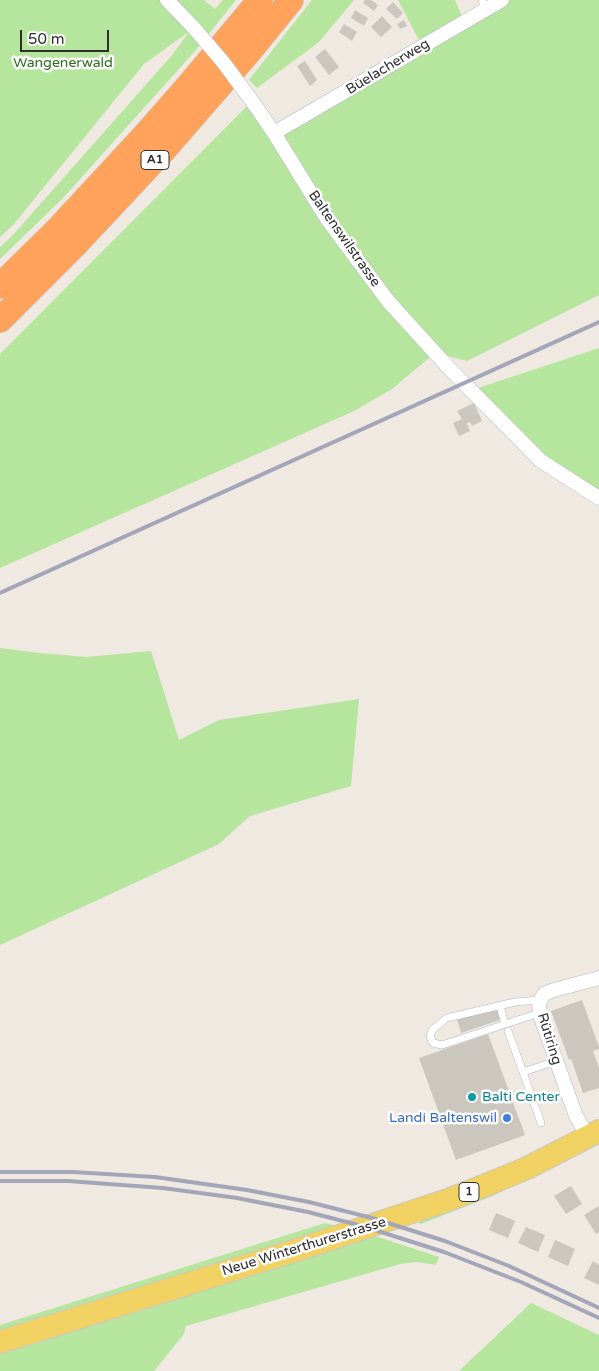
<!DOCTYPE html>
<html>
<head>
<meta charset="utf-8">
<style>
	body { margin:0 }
	#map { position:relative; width:599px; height:1371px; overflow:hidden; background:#efe9e1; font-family:"Varela Round",sans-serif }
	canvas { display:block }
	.scale { position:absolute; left:20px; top:30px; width:89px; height:22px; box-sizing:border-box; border:2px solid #2e2e2e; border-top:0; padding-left:6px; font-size:15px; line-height:18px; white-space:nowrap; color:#2e2e2e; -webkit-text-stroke:4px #fff; paint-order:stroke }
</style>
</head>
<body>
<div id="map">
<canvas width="599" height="1371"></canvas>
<div class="scale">50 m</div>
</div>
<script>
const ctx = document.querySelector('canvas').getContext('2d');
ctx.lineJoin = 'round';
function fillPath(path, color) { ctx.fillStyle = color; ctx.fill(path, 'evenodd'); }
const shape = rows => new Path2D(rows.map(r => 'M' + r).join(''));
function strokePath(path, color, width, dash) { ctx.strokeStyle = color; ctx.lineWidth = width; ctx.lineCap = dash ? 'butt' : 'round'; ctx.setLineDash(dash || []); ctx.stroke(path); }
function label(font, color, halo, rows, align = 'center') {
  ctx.font = font + ' "Varela Round",sans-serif'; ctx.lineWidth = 5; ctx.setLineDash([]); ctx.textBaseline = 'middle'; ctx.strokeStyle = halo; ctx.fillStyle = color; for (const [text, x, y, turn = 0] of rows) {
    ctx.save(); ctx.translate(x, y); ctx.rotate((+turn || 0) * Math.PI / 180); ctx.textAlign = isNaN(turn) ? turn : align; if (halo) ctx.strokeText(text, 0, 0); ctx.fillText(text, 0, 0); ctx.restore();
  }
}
fillPath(shape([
	[0,0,204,0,215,9,223,0,236,0,195,51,63,198,0,259,0,247,13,235,173,54,188,33,199,27,194,28,144,64,14,224,0,237],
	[312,0,354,0,319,42,257,88,249,80],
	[398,0,455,0,463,19,421,44],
	[502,0,599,0,599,295,467,361,435,353,392,389,354,411,0,568,0,354,252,101,275,133],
	[599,348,599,498,541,461,472,390],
	[0,648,39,653,87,657,151,651,179,740,219,720,359,699,351,786,250,816,219,844,0,945],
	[527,1180,490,1197,421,1224,414,1221],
	[325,1223,369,1234,439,1257,436,1265,418,1262,400,1264,186,1326,184,1334,154,1371,0,1371,0,1325],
	[531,1303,599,1335,599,1371,459,1371]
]), '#b6e59e');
fillPath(shape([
	[365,0,371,0,378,5,374,11,363,3],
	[393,2,403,13,397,19,386,9],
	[355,10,368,18,364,26,351,18],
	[382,16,392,27,381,37,371,27],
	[404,20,407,26,400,29,397,24],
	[344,24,357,32,352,41,339,32],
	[325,49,339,67,329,75,315,57],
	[305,61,317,80,310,86,297,66],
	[474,403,482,421,472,426,470,422,467,423,470,431,459,436,453,423,462,419,457,411],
	[582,1000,599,1047,599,1049,593,1051,599,1068,599,1088,583,1093,571,1059,569,1060,551,1011],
	[497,1008,500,1020,461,1033,457,1019],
	[488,1034,525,1135,456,1160,419,1058],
	[571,1186,582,1204,566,1214,554,1196],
	[599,1206,599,1232,596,1234,584,1215],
	[496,1213,515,1221,508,1238,489,1230],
	[526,1227,545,1235,538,1252,518,1243],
	[555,1240,575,1249,568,1266,548,1257],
	[593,1261,599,1265,599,1285,584,1278]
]), '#cbc7bf');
const lane = shape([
	[482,0,485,10],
	[500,1006,505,1024],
	[540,1015,533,1015,442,1045,433,1043,430,1037,432,1030,447,1018,515,1002,540,1000],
	[508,1031,523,1072],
	[541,1123,523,1072,556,1061]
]);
const street = shape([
	[167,0,194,28],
	[252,101,274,133,327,219,388,301,447,366,541,461,599,498],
	[274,133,502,0],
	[588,1137,576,1116,540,1015,539,1003,544,994,554,990,599,978]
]);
const primary = shape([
	[0,1342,300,1249,445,1201,486,1185,527,1168,599,1131]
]);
const highway = shape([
	[0,286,57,230,145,135,188,86,260,0],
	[0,320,74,246,163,151,248,53,291,0]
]);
strokePath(lane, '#b4b7c1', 8);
strokePath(street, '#b4b7c1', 15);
strokePath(primary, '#c9c9c9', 24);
strokePath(highway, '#c9c9c9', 26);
strokePath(lane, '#fff', 7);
strokePath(street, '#fff', 14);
strokePath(primary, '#f2d163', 22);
strokePath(highway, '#ffa35c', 25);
strokePath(shape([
	[0,593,599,322],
	[0,1172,73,1172,155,1177,247,1190,309,1202,372,1218,445,1241,509,1266,599,1308],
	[0,1181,68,1181,163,1188,237,1198,308,1212,362,1226,444,1252,521,1282,599,1318]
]), '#a3a6b8', 4);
const streetBridge = shape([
	[194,28,223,62,252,101]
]);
strokePath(streetBridge, '#b4b7c1', 15, []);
strokePath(streetBridge, '#fff', 14);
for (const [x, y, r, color] of [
	[472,1097,5,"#0f9aa8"],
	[507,1118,5,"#3f7fe0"]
]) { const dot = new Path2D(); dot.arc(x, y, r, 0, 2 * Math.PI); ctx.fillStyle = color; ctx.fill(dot); strokePath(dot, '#fff', 2); }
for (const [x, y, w] of [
	[155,160,28],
	[469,1192,20]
]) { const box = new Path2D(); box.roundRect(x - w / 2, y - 9.5, w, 19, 4); ctx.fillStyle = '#fff'; ctx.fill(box); strokePath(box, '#2e2e2e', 1); }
label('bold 12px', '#2e2e2e', null, [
	["A1",155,160],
	["1",469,1192]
]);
label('14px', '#2c6e1b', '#fff', [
	["Wangenerwald",63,63]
]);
label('14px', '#2e2e2e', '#fff', [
	["Büelacherweg",388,67,-31],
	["Baltenswilstrasse",344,239,55],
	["Rütiring",549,1039,73],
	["Neue Winterthurerstrasse",304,1247,-17]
]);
label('14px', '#0d838f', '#fff', [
	["Balti Center",482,1097]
], 'left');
label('14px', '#366cbe', '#fff', [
	["Landi Baltenswil",497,1118]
], 'right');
</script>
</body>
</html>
